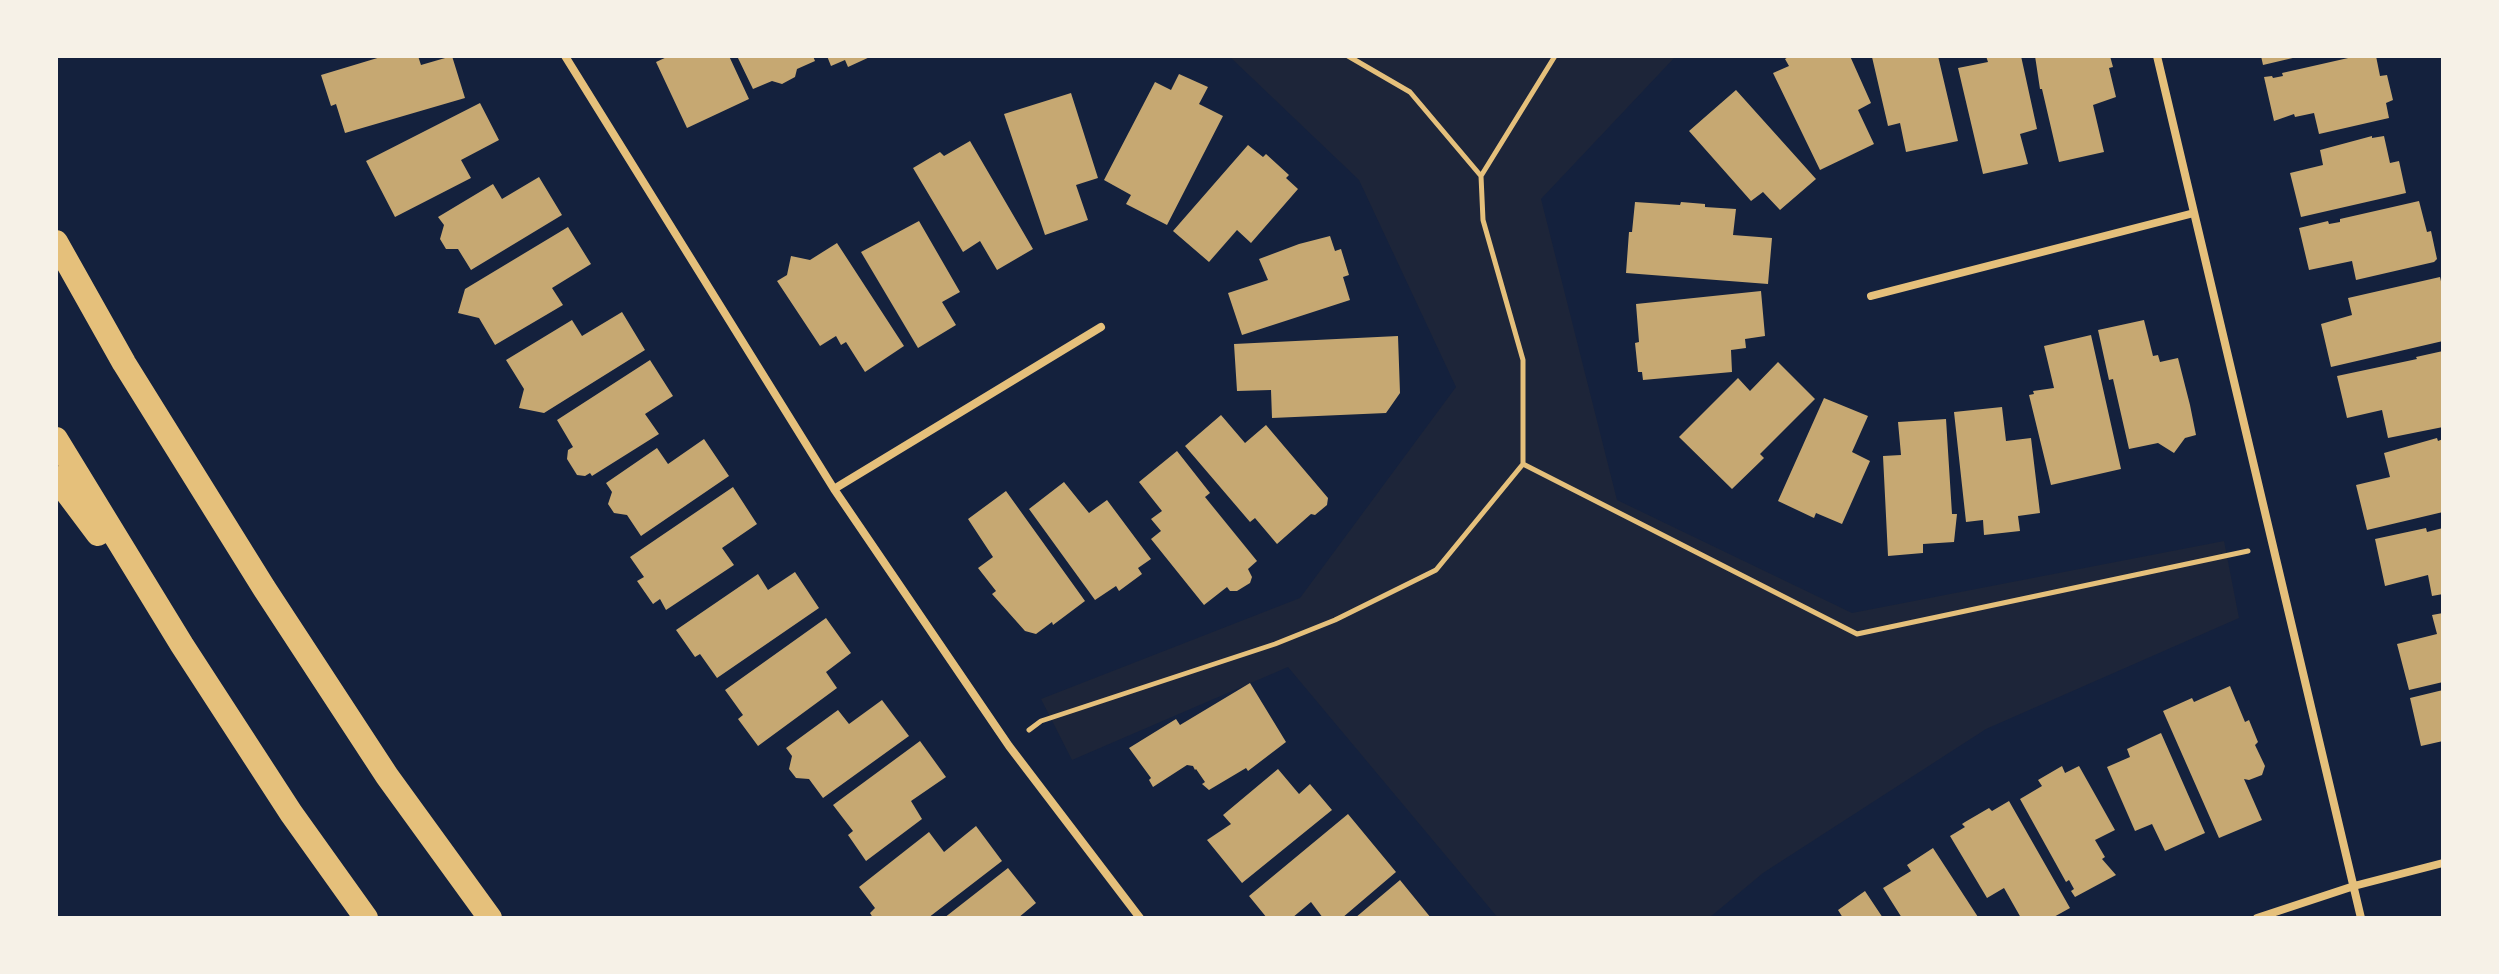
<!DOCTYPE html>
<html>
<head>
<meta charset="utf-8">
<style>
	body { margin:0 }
	#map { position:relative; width:2499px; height:974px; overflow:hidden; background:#14213d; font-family:Manrope,sans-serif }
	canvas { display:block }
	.frame { position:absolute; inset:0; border:58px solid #f6f1e7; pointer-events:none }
</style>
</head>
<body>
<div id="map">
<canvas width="2499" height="974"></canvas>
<div class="frame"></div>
</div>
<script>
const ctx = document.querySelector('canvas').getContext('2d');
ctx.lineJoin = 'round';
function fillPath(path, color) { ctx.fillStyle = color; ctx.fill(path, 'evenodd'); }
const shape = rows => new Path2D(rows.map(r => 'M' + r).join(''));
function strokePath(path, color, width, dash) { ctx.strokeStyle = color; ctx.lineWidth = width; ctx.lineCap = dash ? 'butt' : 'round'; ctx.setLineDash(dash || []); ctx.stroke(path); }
fillPath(shape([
	[1229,56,1676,56,1541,199,1617,500,1852,613,2224,541,2239,618,1986,729,1763,873,1709,918,1498,918,1288,667,1072,760,1041,699,1300,598,1456,387,1359,180]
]), '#1d2539');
fillPath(shape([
	[384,56,418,56,421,65,452,56,465,98,345,133,336,104,331,106,321,75],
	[669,56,729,56,749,99,687,128,656,62],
	[737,56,813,56,815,61,797,69,795,77,782,84,772,81,753,89],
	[827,56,872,56,848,67,845,60,831,66],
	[1790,56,1850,56,1871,103,1858,110,1874,144,1820,170,1773,73,1789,66,1785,59],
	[1878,56,1938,56,1958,141,1906,152,1900,123,1888,126,1872,57],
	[1986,56,2021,56,2037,129,2020,134,2028,164,1983,174,1958,68,1988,62],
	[2035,56,2110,56,2113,67,2109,68,2116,97,2093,105,2104,152,2059,162,2042,89,2040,89],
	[2261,56,2297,56,2297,57,2263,65],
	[2357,56,2376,56,2380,76,2387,75,2393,100,2386,103,2389,118,2319,134,2314,113,2295,117,2294,114,2274,121,2264,77,2272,76,2273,78,2283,76,2282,73],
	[1179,74,1208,87,1199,104,1223,116,1167,225,1126,204,1131,195,1104,180,1155,82,1171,90],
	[1736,90,1816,179,1780,210,1763,192,1751,201,1689,131],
	[1071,93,1098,178,1076,185,1088,220,1045,235,1004,114],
	[480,103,499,140,461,160,471,178,395,217,366,161],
	[2372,136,2372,138,2384,136,2390,163,2399,161,2406,193,2301,217,2290,173,2323,165,2320,150],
	[970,141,1033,249,997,270,980,241,963,252,913,168,940,152,944,156],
	[1248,145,1263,157,1266,154,1289,175,1286,178,1298,189,1251,243,1237,230,1209,262,1173,231],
	[539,177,562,215,471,270,458,249,446,249,440,239,444,225,438,217,493,184,502,199],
	[2419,201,2427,232,2431,231,2437,259,2434,262,2356,280,2352,261,2309,270,2299,228,2328,221,2329,224,2340,222,2340,219],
	[1635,202,1680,205,1681,202,1705,204,1705,207,1736,209,1733,235,1772,238,1768,284,1626,273,1629,232,1632,232],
	[919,221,960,292,942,302,956,325,918,348,861,252],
	[568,227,591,264,552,288,563,305,495,345,479,318,458,313,465,289],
	[1330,236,1335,251,1341,249,1349,275,1343,277,1350,300,1242,335,1228,293,1268,280,1259,259,1299,244],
	[837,243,904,346,865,372,846,342,841,345,836,336,820,346,777,281,787,275,791,256,810,260],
	[2440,277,2443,290,2443,311,2441,312,2443,341,2331,367,2321,324,2352,315,2348,298],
	[1761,291,1765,336,1745,339,1746,348,1731,350,1732,372,1643,380,1642,372,1638,372,1635,343,1639,342,1636,304],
	[622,312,645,350,544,413,519,408,524,389,506,360,572,320,582,336],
	[2144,320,2153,356,2158,355,2160,362,2178,358,2190,405,2196,435,2185,438,2174,453,2158,443,2129,449,2113,379,2109,380,2098,330],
	[2091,335,2121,469,2051,485,2029,395,2034,394,2033,391,2054,388,2044,346],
	[1398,336,1400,393,1386,413,1272,418,1271,390,1237,391,1234,344],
	[2443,351,2443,427,2388,438,2382,410,2347,418,2337,376,2417,359,2416,357],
	[650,360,673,396,645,414,659,434,592,476,590,473,585,476,577,475,567,459,568,450,573,447,557,420],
	[1778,362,1815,399,1760,454,1764,458,1732,489,1679,437,1738,378,1750,391],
	[1824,398,1868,416,1852,452,1870,461,1842,524,1816,513,1814,518,1778,501],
	[2002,407,2006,441,2031,438,2040,513,2018,516,2020,531,1984,535,1983,520,1966,522,1954,412],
	[1221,415,1245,443,1266,425,1328,498,1327,505,1315,515,1311,514,1277,544,1255,518,1250,522,1185,446],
	[1946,419,1952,514,1957,514,1954,542,1923,544,1923,553,1888,556,1883,456,1901,455,1898,422],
	[2437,438,2438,441,2443,439,2443,512,2367,530,2356,485,2390,477,2384,453],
	[704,439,729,476,641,536,627,515,614,513,608,504,612,492,606,483,657,448,668,464],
	[1177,451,1210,493,1205,497,1257,561,1248,569,1252,577,1250,583,1237,591,1230,591,1227,587,1204,605,1151,539,1161,531,1151,519,1162,511,1139,482],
	[1064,482,1089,513,1107,500,1151,559,1138,568,1142,574,1119,591,1116,586,1095,600,1029,509],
	[733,487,757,524,722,548,734,565,666,610,660,599,653,604,637,581,644,577,630,557],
	[1006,491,1085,601,1053,625,1052,622,1036,634,1025,631,992,594,996,591,978,568,993,557,968,519],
	[2426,528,2427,532,2443,528,2443,594,2432,596,2428,575,2385,586,2375,539],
	[795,572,819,608,717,678,700,654,695,657,676,630,758,574,768,590],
	[2443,613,2443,682,2409,690,2397,644,2437,634,2432,615],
	[826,618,851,653,826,672,837,688,758,746,738,719,743,715,725,690],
	[1250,683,1286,742,1248,771,1246,768,1209,790,1202,784,1205,782,1196,769,1195,770,1193,766,1187,765,1153,787,1149,780,1151,778,1129,748,1176,719,1180,725],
	[2230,686,2245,722,2249,720,2258,742,2255,745,2265,766,2262,775,2249,780,2244,779,2262,820,2219,838,2163,711,2192,698,2194,702],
	[2443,690,2443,741,2421,746,2410,698],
	[882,700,909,736,823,798,809,779,796,778,789,769,792,756,786,748,838,710,849,724],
	[2161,733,2205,833,2165,851,2152,824,2135,831,2107,767,2130,757,2127,749],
	[920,741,946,777,911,801,922,819,866,861,848,835,853,831,833,805],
	[2062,766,2065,773,2079,766,2115,830,2095,840,2105,857,2102,859,2116,875,2075,897,2071,891,2074,889,2069,880,2066,882,2020,799,2042,786,2038,780],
	[1278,769,1299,794,1310,784,1332,810,1242,883,1207,840,1231,824,1223,815],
	[2009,801,2070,908,2052,918,2021,918,2004,888,1987,898,1950,836,1965,827,1962,824,1965,822,1989,808,1992,811],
	[1348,814,1396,872,1342,918,1323,918,1311,902,1292,918,1267,918,1249,896],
	[976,826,1002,861,928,918,873,918,870,913,875,908,859,887,929,832,944,852],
	[1933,848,1978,917,1977,918,1902,918,1883,888,1911,871,1907,865],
	[1008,868,1036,903,1018,918,944,918],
	[1400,880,1431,918,1355,918],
	[1865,891,1883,918,1843,918,1838,910]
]), '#c6a872');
strokePath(shape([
	[1481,176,1555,56],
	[1523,464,1857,634,2248,551],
	[1029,730,1041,721,1275,644,1335,620,1436,570,1523,464,1523,360,1483,220,1481,176,1410,92,1348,56]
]), '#e5c07b', 5);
strokePath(shape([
	[565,56,834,489,1009,746,1140,918],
	[2157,56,2361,918],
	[1871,296,2194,213],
	[834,489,1101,327],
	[2257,918,2354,886,2443,863]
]), '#e5c07b', 8);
strokePath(shape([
	[56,242,124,363,264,588,387,776,490,918],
	[56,439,182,645,291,813,366,918],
	[56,478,98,534]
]), '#e5c07b', 24);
</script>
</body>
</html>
